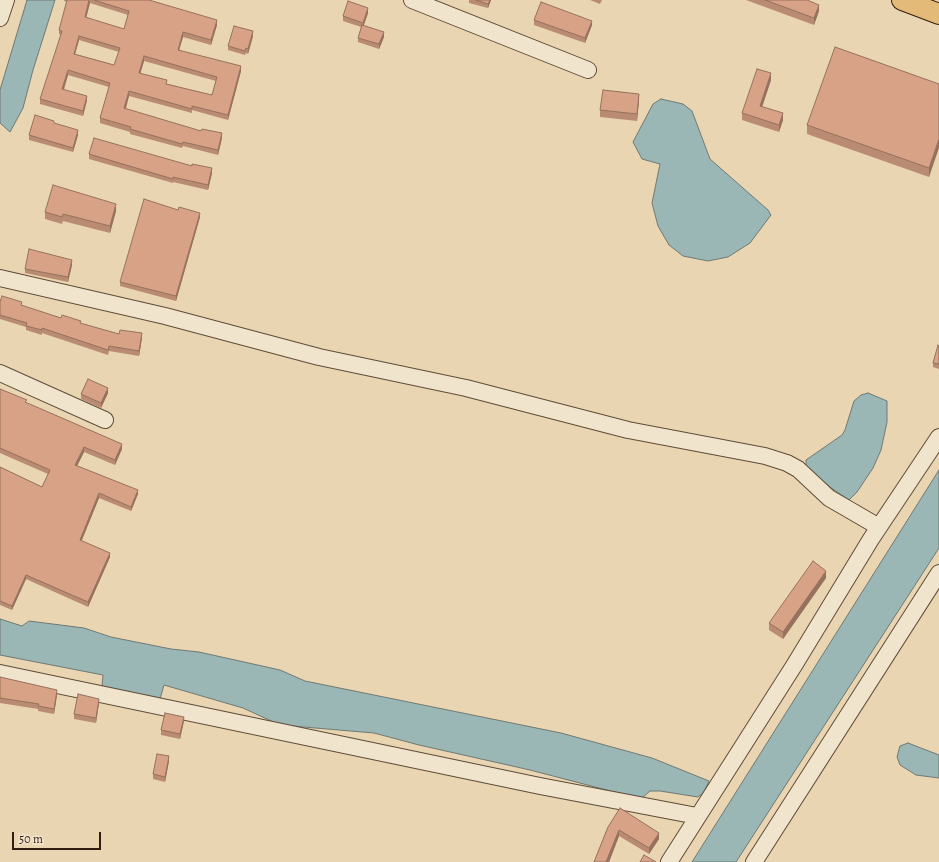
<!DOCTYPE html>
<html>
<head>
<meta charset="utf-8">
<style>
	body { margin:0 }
	#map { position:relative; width:939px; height:862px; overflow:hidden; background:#e9d5b1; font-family:Alegreya,serif }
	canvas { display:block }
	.scale { position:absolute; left:12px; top:832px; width:89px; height:18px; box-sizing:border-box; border:2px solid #2f1e0f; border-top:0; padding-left:5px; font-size:12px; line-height:14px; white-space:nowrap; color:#2f1e0f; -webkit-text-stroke:3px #f1e4cc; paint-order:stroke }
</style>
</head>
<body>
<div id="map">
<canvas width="939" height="862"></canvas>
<div class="scale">50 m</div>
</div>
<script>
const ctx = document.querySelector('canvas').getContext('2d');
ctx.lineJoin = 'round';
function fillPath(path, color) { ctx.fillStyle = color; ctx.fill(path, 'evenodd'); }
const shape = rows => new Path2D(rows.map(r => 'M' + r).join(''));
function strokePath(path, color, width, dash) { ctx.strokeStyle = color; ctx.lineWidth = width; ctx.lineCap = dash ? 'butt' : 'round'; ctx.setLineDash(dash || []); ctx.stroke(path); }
const water = shape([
	[27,0,55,0,33,70,23,108,10,132,0,123,0,90,27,0],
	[661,99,683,104,692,111,710,159,768,210,771,215,750,243,728,257,708,261,683,256,669,245,658,226,652,203,660,164,642,159,633,142,653,104,661,99],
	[868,393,887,401,887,422,881,450,873,468,857,492,849,500,815,477,806,466,806,460,842,435,845,430,854,401,861,395,868,393],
	[939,470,939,548,736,862,692,862,939,470],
	[0,619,22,626,29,621,84,628,111,637,171,649,199,652,280,670,305,681,561,733,652,758,709,781,704,792,698,797,660,791,650,791,641,799,530,770,419,745,374,733,280,725,243,708,164,685,160,699,102,686,103,675,0,655,0,619],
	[908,743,939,755,939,778,916,775,900,765,897,757,900,746,908,743]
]);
fillPath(water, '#9ab6b5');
strokePath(water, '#6f7973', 1);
const minor = shape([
	[412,0,588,70],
	[0,18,6,0],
	[0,278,165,316,319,357,466,388,628,430,765,456,787,463,798,469,829,498,879,527],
	[0,373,105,420],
	[0,673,540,786,697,816],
	[669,862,795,664,871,539,939,437],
	[754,862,939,573]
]);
const major = shape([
	[902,0,939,14]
]);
strokePath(minor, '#5e4c38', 18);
strokePath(major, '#2f1e0f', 22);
strokePath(minor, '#f1e4cc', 16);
strokePath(major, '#e4ba78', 20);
fillPath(shape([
	[64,0,149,0,217,25,211,45,183,37,179,50,241,71,228,120,192,110,192,113,129,96,126,109,222,138,218,155,183,146,182,148,130,134,130,132,100,123,100,118,109,87,68,75,64,90,87,100,83,116,40,104,40,99,61,35,59,34,59,30,67,2,64,1],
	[90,3,128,15,124,29,86,18],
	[79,40,119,52,114,65,75,54],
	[144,61,216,81,212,95,167,84,140,74],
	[469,0,491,0,488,8,469,3],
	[590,0,602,0,600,4],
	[746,0,807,0,819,11,814,25],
	[368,13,363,26,384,37,379,49,358,42,358,38,361,27,343,21,343,16],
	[534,20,592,25,585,43,534,25],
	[253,36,248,54,246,53,245,55,228,50,228,46],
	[771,80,762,107,783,120,779,132,742,120,742,113],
	[939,84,929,177,807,134,807,125],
	[639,100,637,121,600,117,600,110],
	[29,135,78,135,73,152,29,140],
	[89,154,212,173,208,190,173,182,173,183,89,159],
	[116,211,110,233,63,221,62,224,45,219,45,212],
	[200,217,176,301,120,286,120,282],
	[72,265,68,282,25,273,25,269],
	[0,302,22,306,61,318,119,334,142,338,139,356,109,351,108,355,42,333,42,335,26,330,26,327,0,319],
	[939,346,939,369,933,367,933,363],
	[0,389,27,403,122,449,115,465,84,452,77,466,138,494,131,511,99,498,81,541,110,557,88,607,26,579,12,610,0,605,0,467,42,487,48,474,0,453],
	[108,393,101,408,81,399,81,394],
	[826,578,783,639,769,630,769,623],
	[0,677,57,695,54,714,38,711,38,709,0,703],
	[99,703,96,723,74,719,74,714],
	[184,721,180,739,161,735,161,730],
	[169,761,165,782,153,779,153,774],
	[608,827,659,839,649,854,619,836,609,862,594,862]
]), '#b98b72');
fillPath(shape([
	[89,0,90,3,85,22,85,17],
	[490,0,491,0,488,8,488,4],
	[819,5,819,11,814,25,814,18],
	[368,8,368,13,363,28,363,23],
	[217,20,217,25,211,45,211,40],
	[592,21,592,25,585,43,585,38],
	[253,31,253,36,248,54,248,49],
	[183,32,183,37,178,54,178,50],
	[384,32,384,37,379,49,379,44],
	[79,36,79,40,74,58,74,54],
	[144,56,144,61,139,78,139,73],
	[241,66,241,71,228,120,228,115],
	[68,70,68,75,62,94,62,89],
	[771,73,771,80,760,113,760,106],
	[129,91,129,96,124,113,124,108],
	[639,94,639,100,637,121,637,114],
	[87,96,87,100,83,116,83,111],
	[783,113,783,120,779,132,779,125],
	[78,130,78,135,73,152,73,148],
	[222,133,222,138,218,155,218,150],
	[939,139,939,148,929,177,929,168],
	[212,168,212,173,208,190,208,185],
	[116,204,116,211,110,233,110,226],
	[200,213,200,217,176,301,176,296],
	[72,260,72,265,68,282,68,277],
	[142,333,142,338,139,356,139,351],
	[108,388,108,393,101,408,101,403],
	[122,444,122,449,115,465,115,460],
	[84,447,84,452,75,470,75,465],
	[138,490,138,494,131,511,131,507],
	[99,493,99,498,80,545,80,540],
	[110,553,110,557,88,607,88,602],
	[826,571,826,578,783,639,783,632],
	[26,575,26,579,12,610,12,606],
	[57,690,57,695,54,714,54,709],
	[99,699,99,703,96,723,96,718],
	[184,717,184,721,180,739,180,734],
	[169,756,169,761,165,782,165,777],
	[619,830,619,836,609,862,606,862],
	[659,833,659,839,649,854,649,848]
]), '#96715d');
const building = shape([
	[67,0,89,0,85,17,124,29,129,11,94,0,149,0,217,20,211,40,183,32,178,50,241,66,228,115,192,106,192,109,129,91,124,108,201,131,202,129,222,133,218,150,183,142,182,144,130,129,131,127,100,118,110,83,68,70,62,89,87,96,83,111,40,99,62,31,59,30,67,0],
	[79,36,120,48,114,65,74,54,79,36],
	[144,56,217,77,212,95,166,84,167,80,139,73,144,56],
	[476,0,490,0,488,4,476,0],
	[765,0,807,0,819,5,814,18,765,0],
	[348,1,368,8,363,23,343,16,348,1],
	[541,2,592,21,585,38,534,20,541,2],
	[362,25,384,32,379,44,358,38,362,25],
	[234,26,253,31,248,49,246,48,245,51,228,46,234,26],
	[835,47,939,84,939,139,929,168,807,125,835,47],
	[757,69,771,73,760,106,783,113,779,125,742,113,757,69],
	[603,90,639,94,637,114,600,110,603,90],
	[35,115,54,121,54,123,78,130,73,148,29,135,35,115],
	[94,138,192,166,192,164,212,168,208,185,173,177,173,179,89,154,94,138],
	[53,185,116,204,110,226,63,214,62,217,45,212,53,185],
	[144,199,178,210,179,207,200,213,176,296,120,282,144,199],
	[29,249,72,260,68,277,25,269,29,249],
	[2,296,22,302,21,305,61,318,62,315,81,321,80,323,119,334,120,330,142,333,139,351,109,346,108,350,42,328,42,330,26,326,27,323,0,315,0,302,2,296],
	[938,345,939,346,939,364,933,363,938,345],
	[88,379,108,388,101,403,81,394,88,379],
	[0,389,27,400,25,402,122,444,115,460,84,447,75,465,138,490,131,507,99,493,80,540,110,553,88,602,26,575,12,606,0,601,0,467,42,487,50,470,0,448,0,389],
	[813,561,826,571,783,632,769,623,813,561],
	[0,677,57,690,54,709,38,706,39,704,0,698,0,677],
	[78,694,99,699,96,718,74,714,78,694],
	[165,713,184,717,180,734,161,730,165,713],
	[157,754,169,756,165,777,153,774,157,754],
	[620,808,659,833,649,848,619,830,606,862,594,862,608,827,620,808],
	[644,855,656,862,640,862,644,855]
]);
fillPath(building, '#d7a285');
strokePath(building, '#96715d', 1);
</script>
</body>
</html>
